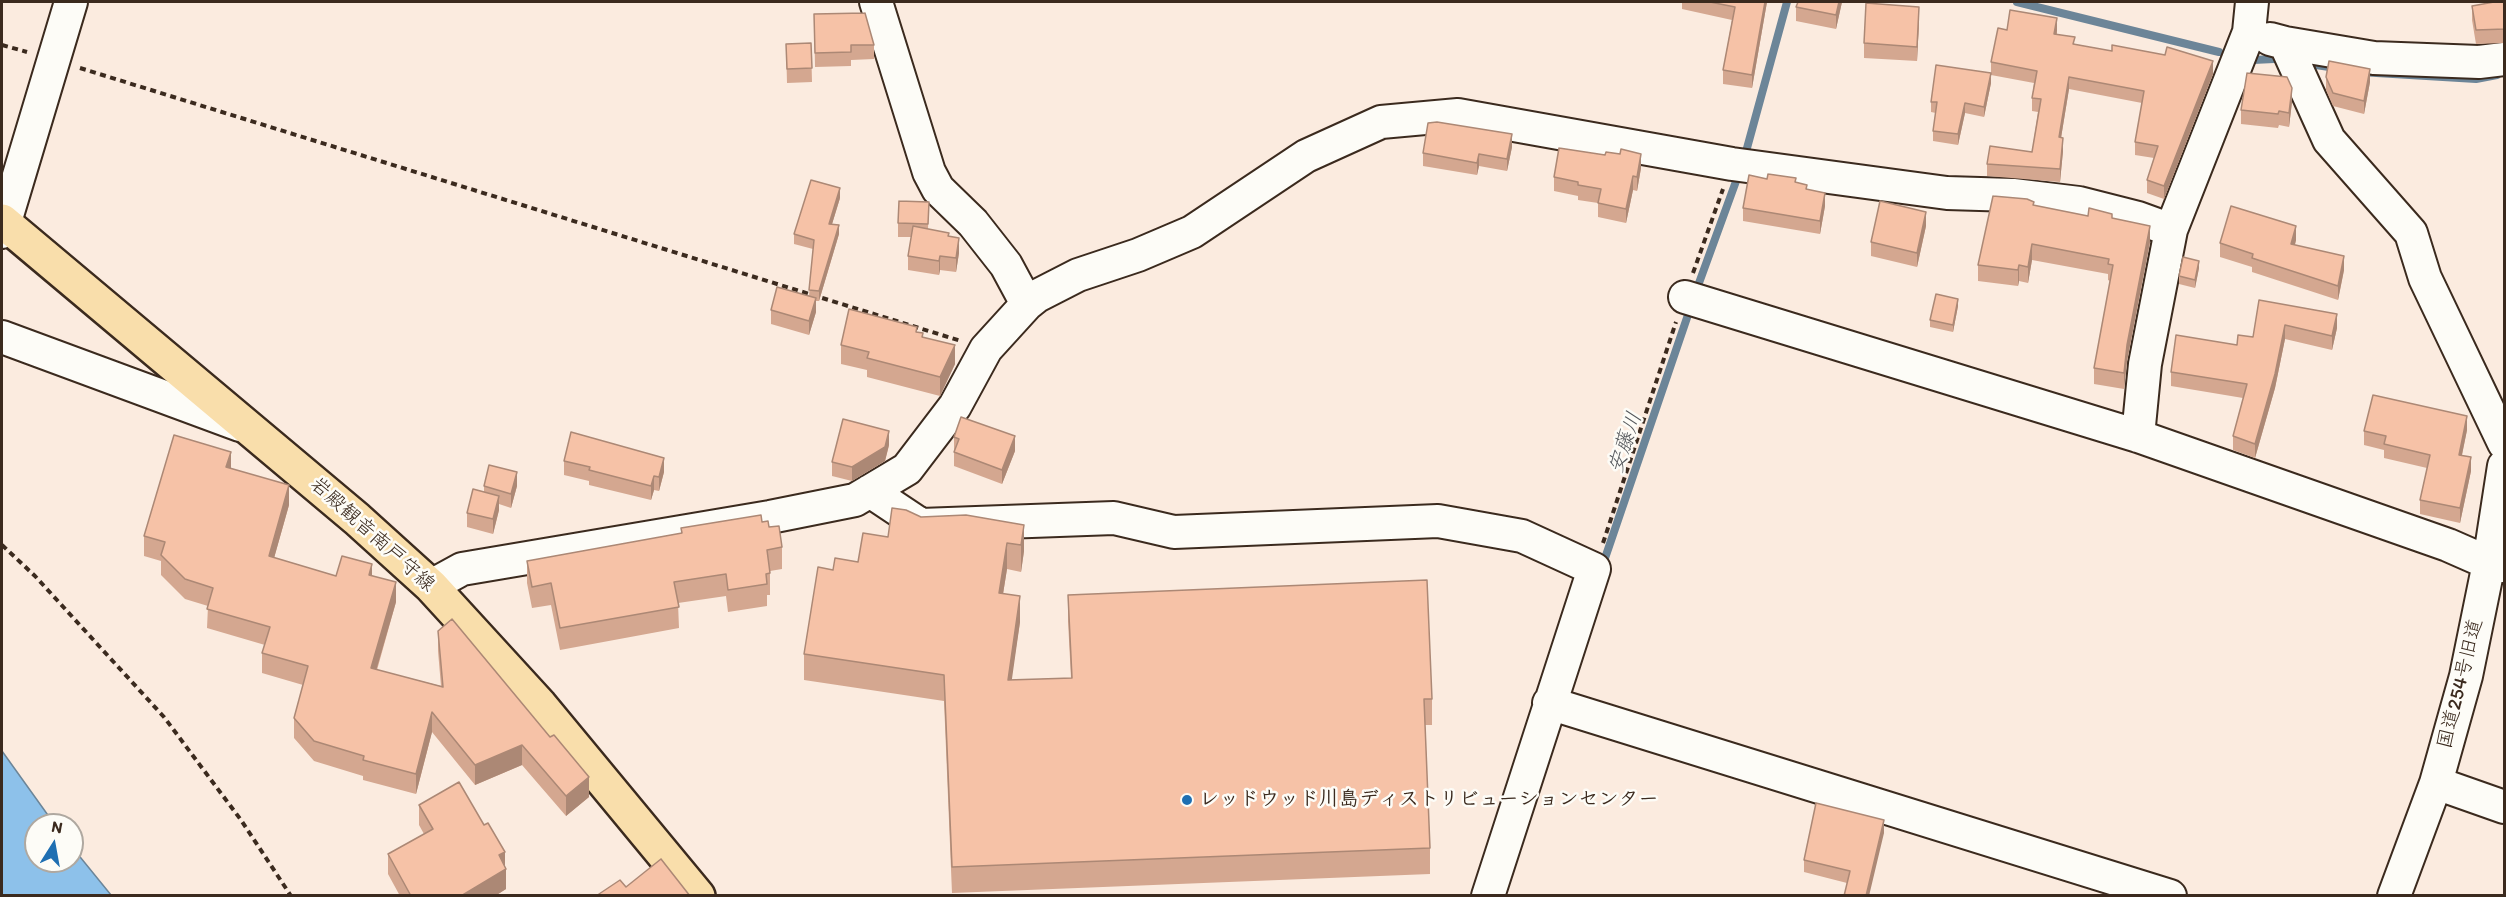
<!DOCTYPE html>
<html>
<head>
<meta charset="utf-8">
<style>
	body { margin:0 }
	#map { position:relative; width:2506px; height:897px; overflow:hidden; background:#fbebdf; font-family:Itim,sans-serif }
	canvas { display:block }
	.frame { position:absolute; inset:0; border:3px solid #3b2a1e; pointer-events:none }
	.north { position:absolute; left:24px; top:813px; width:60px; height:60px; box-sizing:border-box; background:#fdfcf7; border:2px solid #afa8a0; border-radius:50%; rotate:11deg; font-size:16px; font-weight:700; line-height:24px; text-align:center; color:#3b2a1e }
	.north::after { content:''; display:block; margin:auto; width:21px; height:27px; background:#1f6fb2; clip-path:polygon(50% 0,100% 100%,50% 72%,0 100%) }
</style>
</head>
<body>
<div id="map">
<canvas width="2506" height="897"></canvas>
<div class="frame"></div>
<div class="north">N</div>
</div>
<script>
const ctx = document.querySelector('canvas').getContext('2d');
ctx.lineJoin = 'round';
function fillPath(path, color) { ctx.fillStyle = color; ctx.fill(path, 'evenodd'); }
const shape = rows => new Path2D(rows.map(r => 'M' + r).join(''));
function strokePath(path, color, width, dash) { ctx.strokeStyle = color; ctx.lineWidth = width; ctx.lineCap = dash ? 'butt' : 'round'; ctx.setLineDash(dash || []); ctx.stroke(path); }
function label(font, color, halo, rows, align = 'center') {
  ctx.font = font + ' Itim,"Klee One",sans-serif'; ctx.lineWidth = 5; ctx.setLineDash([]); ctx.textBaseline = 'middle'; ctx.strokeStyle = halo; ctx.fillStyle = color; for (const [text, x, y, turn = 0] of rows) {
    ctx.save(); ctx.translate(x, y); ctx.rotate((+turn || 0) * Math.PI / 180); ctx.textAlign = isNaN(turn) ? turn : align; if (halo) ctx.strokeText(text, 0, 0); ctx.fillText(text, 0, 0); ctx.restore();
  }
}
const water = shape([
	[2,751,55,825,36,825,36,861,72,861,72,847,111,895,2,895,2,751]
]);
fillPath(water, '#8dc1ea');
strokePath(water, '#6c8598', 1.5);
strokePath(shape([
	[2017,2,2219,52],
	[2253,60,2274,59],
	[2309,64,2336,68],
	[2360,72,2476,79,2497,75],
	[1744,159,1787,2],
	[1695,294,1739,173],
	[1602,567,1691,306]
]), '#6c8598', 8);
const minor = shape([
	[876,2,929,172,938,189,973,223,1006,265,1027,304],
	[2270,39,2285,43,2374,58,2479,62,2504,59],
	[2285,43,2329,140,2411,233,2425,278,2504,443],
	[2,232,71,2],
	[1685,297,2138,436,2448,545,2489,563,2504,566],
	[2,337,240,425],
	[2138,436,2145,364,2171,230,2249,32,2252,2],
	[870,491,921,525,1114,518,1174,532,1438,521,1522,536,1594,569,1488,896],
	[431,586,462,569,770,517,855,500,907,469,955,406,986,349,1027,304,1037,296,1078,275,1138,255,1192,232,1306,156,1381,122,1458,115,1732,164,1947,193,2013,195,2079,203,2138,218,2171,230],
	[1549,703,2170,896],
	[2436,783,2504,807],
	[2394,896,2436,783,2466,676,2489,563,2504,466]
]);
const major = shape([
	[2,221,357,519,431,586,540,705,698,896]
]);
strokePath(minor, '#3b2a1e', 36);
strokePath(major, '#3b2a1e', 38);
strokePath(shape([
	[2,45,27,52],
	[80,68,961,341],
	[1693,273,1723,189],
	[1603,543,1676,322],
	[2,545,35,576,164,717,241,820,291,896]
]), '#3b2a1e', 4, [6, 4.5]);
strokePath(minor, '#fdfcf7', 32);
strokePath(major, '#f9deab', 33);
fillPath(shape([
	[1682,2,1767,2,1752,88,1723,84,1723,70,1732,20,1682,9],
	[1798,2,1842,2,1836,29,1796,21,1796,7],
	[2505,2,2505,43,2476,44,2472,20,2472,6],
	[814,14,874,45,874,59,851,60,851,66,815,67],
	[1919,21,1917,61,1864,58,1864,43],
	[2057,31,2057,34,2075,44,2213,74,2164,199,2147,193,2147,180,2154,158,2135,155,2135,142,2142,103,2069,89,2061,138,2063,151,2060,182,1987,176,1987,164,2032,152,2038,112,2032,111,2032,98,2034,83,1991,75,1991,83,1984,117,1965,113,1958,145,1933,141,1933,131,1936,113,1931,112,1931,102,1991,73,1991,62],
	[811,43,812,82,787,83,786,44],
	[2326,77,2370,82,2364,114,2333,106,2326,90],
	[2292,102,2289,127,2279,125,2278,128,2241,124,2241,110],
	[1512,147,1507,171,1479,166,1477,175,1423,166,1423,153],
	[1641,168,1637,191,1633,190,1626,223,1598,217,1598,203,1578,200,1578,196,1554,191,1554,177],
	[1767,179,1796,182,1807,189,1825,206,1820,234,1743,221,1743,208],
	[840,198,832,224,839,234,819,301,816,301,816,312,809,335,771,324,771,310,809,296,813,249,794,244,794,234],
	[929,202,928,229,949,236,959,253,956,272,940,270,939,275,908,270,908,256,911,237,898,237,898,223],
	[2034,206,2088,216,2112,218,2150,242,2127,361,2124,389,2094,384,2094,368,2110,281,2108,280,2108,274,2032,260,2028,283,2019,281,2018,286,1978,281,1978,265],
	[1926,226,1917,267,1871,256,1871,242],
	[2296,240,2295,245,2344,270,2338,300,2252,272,2252,267,2220,257,2220,243],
	[2199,268,2195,288,2179,284,2179,276],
	[2259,300,2337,328,2332,350,2285,339,2275,388,2255,458,2233,450,2233,436,2243,398,2171,386,2171,372,2253,337],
	[1958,306,1953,332,1930,327,1930,320],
	[917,332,955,364,940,396,867,377,867,370,841,364,841,345],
	[2467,430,2462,455,2471,471,2460,523,2420,514,2420,500,2427,468,2384,458,2384,450,2364,445,2364,431],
	[954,437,1015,451,1002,484,954,466],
	[889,445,885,461,852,481,832,476,832,462],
	[564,461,664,472,659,491,654,490,651,500,589,485,589,481,564,475],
	[231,468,289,505,274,558,336,576,372,576,396,602,377,670,441,686,438,651,438,631,589,797,566,816,522,765,475,785,432,732,416,794,363,780,363,776,314,761,294,738,294,718,303,685,262,673,262,653,265,645,207,628,208,606,185,599,161,575,161,561,144,556,144,536],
	[484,486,517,486,511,508,499,504,499,510,493,534,467,527,467,513,484,492],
	[762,522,769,527,782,547,782,569,770,571,770,595,767,595,767,606,728,612,726,596,678,603,679,628,560,650,551,605,532,608,527,583,527,561,681,534,681,528],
	[1024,525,1024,551,1021,572,1007,569,1003,594,1020,622,1011,680,1071,678,1068,621,1068,595,1432,699,1432,725,1425,725,1430,848,1430,874,952,893,944,701,804,680,804,654,833,570,858,562,888,537],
	[419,805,505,866,506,889,495,896,400,896,388,874,388,854,424,834,419,825],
	[1884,833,1847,883,1804,872,1804,860]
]), '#d4a790');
fillPath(shape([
	[1765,2,1767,2,1752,88,1752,75],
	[1839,2,1842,2,1836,29,1836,15],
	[1919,7,1919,21,1917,61,1917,47],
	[2057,18,2057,31,2054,46,2054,34],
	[2213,61,2213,74,2164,199,2164,186],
	[2370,69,2370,82,2364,114,2364,101],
	[1991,73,1991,83,1984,117,1984,107],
	[2069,77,2069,89,2059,150,2059,137],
	[2292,88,2292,102,2289,127,2289,113],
	[1965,103,1965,113,1958,145,1958,134],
	[1512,134,1512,147,1507,171,1507,159],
	[2063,138,2063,151,2060,182,2060,169],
	[1479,154,1479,166,1477,175,1477,163],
	[1641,154,1641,168,1637,191,1637,177],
	[1633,176,1633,190,1626,223,1626,209],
	[840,188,840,198,829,234,829,224],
	[1825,193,1825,206,1820,234,1820,221],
	[1926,212,1926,226,1917,267,1917,253],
	[839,225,839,234,819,301,819,291],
	[2150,226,2150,242,2127,361,2124,389,2124,373,2127,345],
	[2296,226,2296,240,2291,259,2291,244],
	[959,238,959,253,956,272,956,258],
	[2032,244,2032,260,2028,283,2028,267],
	[940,256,940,270,939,275,939,261],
	[2344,256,2344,270,2338,300,2338,286],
	[2199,261,2199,268,2195,288,2195,280],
	[2019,265,2019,281,2018,286,2018,270],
	[816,298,816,312,809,335,809,321],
	[1958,299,1958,306,1953,332,1953,325],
	[2337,314,2337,328,2332,350,2332,336],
	[2285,325,2285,339,2275,388,2255,458,2255,444],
	[955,345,955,364,940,396,940,377],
	[2467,416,2467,430,2459,469,2459,455],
	[889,431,889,445,885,461,852,481,852,467],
	[1015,436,1015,451,1002,484,1002,470],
	[231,452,231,472,226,467],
	[2471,457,2471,471,2460,523,2460,508],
	[664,458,664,472,659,491,659,477],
	[517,472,517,486,511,508,511,494],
	[654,476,654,490,651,500,651,486],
	[289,485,289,505,269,576,269,556],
	[499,496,499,510,493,534,493,519],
	[1024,525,1024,551,1021,572,1021,545],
	[1007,543,1007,569,999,619,999,593],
	[372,564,372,584,369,575],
	[396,582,396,602,371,688,371,668],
	[1020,596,1020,622,1008,707,1008,680],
	[432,712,432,732,416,794,416,774],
	[522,745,522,765,475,785,475,765],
	[589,777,589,797,566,816,566,796],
	[1884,820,1884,833,1869,896,1866,896],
	[505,852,505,870,506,869,506,889,495,896,461,896,499,855]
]), '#ac8875');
const building = shape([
	[1710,2,1765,2,1752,75,1723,70,1735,7,1710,2],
	[1798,2,1839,2,1836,15,1796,7,1798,2],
	[2494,2,2505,2,2505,29,2476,30,2472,6,2494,2],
	[1866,3,1919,7,1917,47,1864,43,1866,3],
	[2010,10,2057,18,2054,34,2075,37,2073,44,2112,51,2112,45,2165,55,2167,47,2213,61,2164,186,2147,180,2158,146,2135,142,2144,91,2069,77,2059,137,2063,138,2060,169,1987,164,1990,146,2032,152,2041,99,2032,98,2037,71,1991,62,1998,28,2007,30,2010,10],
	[865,13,874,45,851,45,851,52,815,53,814,14,865,13],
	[811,43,812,68,787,69,786,44,811,43],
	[2329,61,2370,69,2364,101,2333,93,2326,77,2329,61],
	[1936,65,1991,73,1984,107,1965,103,1958,134,1933,131,1937,102,1931,102,1936,65],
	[2247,73,2287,77,2292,88,2289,113,2279,111,2278,114,2241,110,2247,73],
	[1437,122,1512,134,1507,159,1479,154,1477,163,1423,153,1428,123,1437,122],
	[1559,148,1605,155,1606,152,1620,154,1621,149,1641,154,1637,177,1633,176,1626,209,1598,203,1601,189,1578,185,1578,182,1554,177,1559,148],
	[1768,174,1796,178,1795,182,1807,185,1806,189,1825,193,1820,221,1743,208,1749,175,1767,179,1768,174],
	[811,180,840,188,829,224,839,225,819,291,809,290,814,240,794,234,811,180],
	[1993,196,2027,199,2034,202,2033,205,2088,216,2089,208,2112,214,2112,218,2150,226,2127,345,2124,373,2094,368,2113,265,2108,264,2109,259,2032,244,2028,267,2019,265,2018,270,1978,265,1993,196],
	[899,201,929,202,928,224,898,223,899,201],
	[1880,201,1926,212,1917,253,1871,242,1880,201],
	[2231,206,2296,226,2291,244,2344,256,2338,286,2252,258,2253,254,2220,243,2231,206],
	[913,226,949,233,948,236,959,238,956,258,940,256,939,261,908,256,913,226],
	[2183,257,2199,261,2195,280,2179,276,2183,257],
	[777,287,816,298,809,321,771,310,777,287],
	[1936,294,1958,299,1953,325,1930,320,1936,294],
	[2259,300,2337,314,2332,336,2285,325,2275,374,2255,444,2233,436,2247,384,2171,372,2176,335,2237,345,2238,335,2253,337,2259,300],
	[849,309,917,327,916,332,923,333,922,337,955,345,940,377,867,358,869,352,841,345,849,309],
	[2373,395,2467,416,2459,455,2471,457,2460,508,2420,500,2430,455,2384,444,2386,436,2364,431,2373,395],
	[961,417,1015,436,1002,470,954,452,959,439,954,437,961,417],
	[843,419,889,431,885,447,852,467,832,462,843,419],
	[571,432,664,458,659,477,654,476,651,486,589,470,590,467,564,461,571,432],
	[174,435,231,452,226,467,289,485,269,556,336,576,342,556,372,564,369,575,396,582,371,668,443,687,438,631,452,619,550,737,554,735,589,777,566,796,522,745,475,765,432,712,416,774,363,760,364,756,314,741,294,718,308,666,262,653,270,627,207,609,213,588,185,579,161,555,165,542,144,536,174,435],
	[489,465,517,472,511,494,484,486,489,465],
	[473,489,499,496,493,519,467,513,473,489],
	[892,508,906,510,921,517,966,515,1024,525,1021,545,1007,543,999,593,1020,596,1008,680,1072,678,1068,595,1427,580,1432,699,1424,699,1430,848,952,867,944,675,804,654,818,567,833,570,835,558,858,562,863,533,888,537,892,508],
	[761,515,762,522,768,521,769,527,779,526,782,547,767,550,770,573,766,574,767,584,728,590,726,574,674,582,679,607,560,628,551,583,532,587,527,561,682,533,681,528,761,515],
	[459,782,484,825,488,823,505,852,499,855,506,869,461,896,411,896,388,854,433,829,419,805,459,782],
	[1816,803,1884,820,1866,896,1844,896,1850,871,1804,860,1816,803],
	[661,859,690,896,596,896,620,880,626,887,661,859]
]);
fillPath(building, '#f6c2a7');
strokePath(building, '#ac8875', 1.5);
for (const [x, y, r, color] of [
	[1187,800,6,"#1f6fb2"]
]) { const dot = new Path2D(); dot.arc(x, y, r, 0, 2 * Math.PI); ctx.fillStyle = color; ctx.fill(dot); strokePath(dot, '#fdfcf7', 2); }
label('20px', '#3b2a1e', '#fdfcf7', [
	["岩殿観音南戸守線",372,535,42],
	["国道254号旧道",2461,684,-76]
]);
label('bold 20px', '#3b2a1e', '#fdfcf7', [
	["レッドウッド川島ディストリビューションセンター",1199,800]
], 'left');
label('italic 21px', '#54575b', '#fdfcf7', [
	["安藤川",1626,443,-71]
]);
</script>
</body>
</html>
